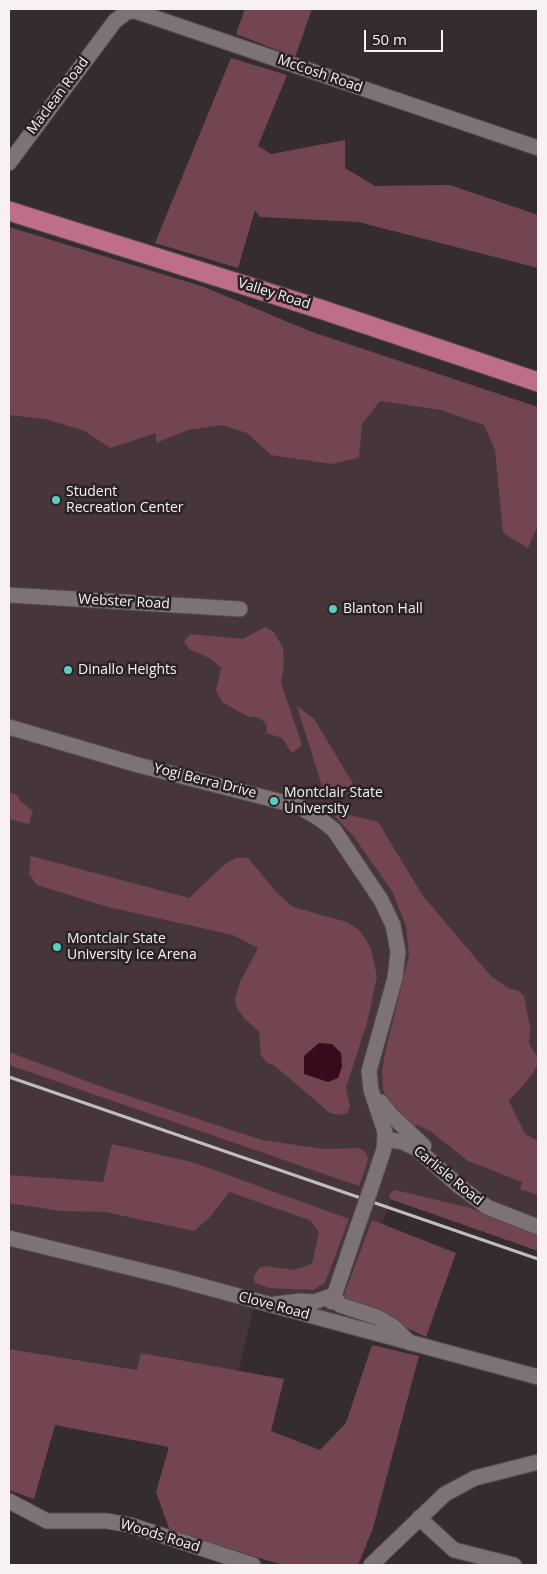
<!DOCTYPE html>
<html>
<head>
<meta charset="utf-8">
<style>
	body { margin:0 }
	#map { position:relative; width:547px; height:1574px; overflow:hidden; background:#352c2e; font-family:"Open Sans",sans-serif }
	canvas { display:block }
	.frame { position:absolute; inset:0; border:10px solid #f7f1f2; pointer-events:none }
	.scale { position:absolute; left:364px; top:30px; width:79px; height:22px; box-sizing:border-box; border:2px solid #f7f1f2; border-top:0; padding-left:6px; font-size:15px; line-height:18px; white-space:nowrap; color:#f7f1f2; -webkit-text-stroke:4px #2b2224; paint-order:stroke }
</style>
</head>
<body>
<div id="map">
<canvas width="547" height="1574"></canvas>
<div class="frame"></div>
<div class="scale">50 m</div>
</div>
<script>
const ctx = document.querySelector('canvas').getContext('2d');
ctx.lineJoin = 'round';
function fillPath(path, color) { ctx.fillStyle = color; ctx.fill(path, 'evenodd'); }
const shape = rows => new Path2D(rows.map(r => 'M' + r).join(''));
function strokePath(path, color, width, dash) { ctx.strokeStyle = color; ctx.lineWidth = width; ctx.lineCap = dash ? 'butt' : 'round'; ctx.setLineDash(dash || []); ctx.stroke(path); }
function label(font, color, halo, rows, align = 'center') {
  ctx.font = font + ' "Open Sans",sans-serif'; ctx.lineWidth = 5; ctx.setLineDash([]); ctx.textBaseline = 'middle'; ctx.strokeStyle = halo; ctx.fillStyle = color; for (const [text, x, y, turn = 0] of rows) {
    ctx.save(); ctx.translate(x, y); ctx.rotate((+turn || 0) * Math.PI / 180); ctx.textAlign = isNaN(turn) ? turn : align; if (halo) ctx.strokeText(text, 0, 0); ctx.fillText(text, 0, 0); ctx.restore();
  }
}
fillPath(shape([
	[9,227,204,287,312,332,538,407,538,1243,393,1194,347,1321,256,1297,238,1372,141,1353,137,1370,9,1349]
]), '#463639');
fillPath(shape([
	[245,9,312,9,295,57,236,34],
	[231,58,287,75,258,146,271,154,345,140,345,168,375,186,450,185,538,215,538,268,358,222,260,217,255,210,238,268,155,243],
	[9,227,204,287,312,332,538,407,538,525,528,548,503,533,495,450,484,425,441,410,380,401,362,424,359,458,331,464,271,455,247,433,222,425,188,430,156,443,156,433,110,448,85,431,45,419,9,415],
	[265,627,274,632,283,648,284,666,281,683,302,745,292,753,282,738,266,733,267,725,260,718,247,716,222,702,216,690,221,668,211,659,189,649,184,642,190,634,243,639],
	[297,706,314,719,360,795,323,790],
	[9,792,17,795,20,801,33,811,29,824,9,819],
	[329,810,378,822,423,896,490,975,508,988,519,991,524,996,530,1027,529,1044,538,1058,538,1064,531,1076,509,1101,525,1134,538,1141,538,1195,520,1189,522,1182,468,1161,430,1131,417,1125,412,1126,391,1103,383,1090,382,1072,385,1053,409,955,406,926,392,891,354,837],
	[31,856,189,898,225,864,236,858,248,858,278,894,293,907,347,922,359,930,371,948,377,977,367,1023,346,1087,350,1107,347,1113,340,1115,330,1113,275,1066,266,1062,261,1055,259,1032,243,1017,237,1008,235,999,240,982,258,948,233,935,108,907,37,885,29,874],
	[9,1052,105,1088,262,1140,324,1149,359,1148,365,1152,368,1158,366,1167,359,1186,9,1065],
	[112,1144,192,1162,349,1219,325,1283,313,1290,269,1288,255,1283,254,1276,259,1268,266,1266,293,1270,312,1264,319,1232,310,1220,229,1192,209,1218,194,1231,105,1212,61,1211,9,1203,9,1175,103,1182],
	[395,1190,467,1207,538,1235,538,1251,390,1199,389,1194],
	[372,1220,456,1253,426,1337,343,1298],
	[372,1345,419,1356,373,1528,358,1565,283,1565,170,1531,156,1492,169,1447,55,1425,34,1499,9,1490,9,1349,137,1370,141,1353,284,1379,271,1431,320,1450,346,1423]
]), '#724551');
fillPath(shape([
	[319,1043,332,1044,341,1053,342,1067,338,1078,328,1082,304,1074,304,1056]
]), '#370b1b');
const minor = shape([
	[9,163,115,21,127,12,135,11,538,148],
	[9,595,240,609],
	[9,727,138,765,298,806,320,819,334,830,381,900,393,925,398,952,395,978,369,1071,371,1090,385,1132,384,1149,371,1188],
	[381,1102,391,1115,424,1146],
	[385,1139,403,1142,417,1149,459,1186,487,1207,538,1227],
	[9,1238,172,1278,538,1377],
	[332,1302,355,1234],
	[275,1304,301,1301,314,1302,334,1295,340,1305,377,1317,394,1327,410,1343],
	[9,1501,47,1521,107,1521,130,1525,253,1565],
	[419,1518,454,1550,514,1565],
	[371,1565,445,1494,475,1478,538,1462]
]);
const major = shape([
	[9,211,320,309,538,382]
]);
strokePath(minor, '#51494b', 17);
strokePath(major, '#51494b', 21);
strokePath(minor, '#7d7274', 15);
strokePath(major, '#be6f87', 19);
strokePath(shape([
	[9,1077,538,1259]
]), '#c3bcbd', 3);
const minorBridge = shape([
	[355,1234,371,1188]
]);
strokePath(minorBridge, '#51494b', 17, []);
strokePath(minorBridge, '#7d7274', 15);
for (const [x, y, r, color] of [
	[56,500,5,"#5acebe"],
	[333,609,5,"#5acebe"],
	[68,670,5,"#5acebe"],
	[274,801,5,"#5acebe"],
	[57,947,5,"#5acebe"]
]) { const dot = new Path2D(); dot.arc(x, y, r, 0, 2 * Math.PI); ctx.fillStyle = color; ctx.fill(dot); strokePath(dot, '#2b2224', 2); }
label('14px', '#f7f1f2', '#2b2224', [
	["McCosh Road",320,74,19],
	["Maclean Road",58,96,-53],
	["Valley Road",274,294,17],
	["Webster Road",124,602,3],
	["Yogi Berra Drive",205,781,14],
	["Carlisle Road",448,1176,39],
	["Clove Road",274,1306,15],
	["Woods Road",160,1536,17]
]);
label('14px', '#f7f1f2', '#2b2224', [
	["Student",66,492],
	["Recreation Center",66,508],
	["Blanton Hall",343,609],
	["Dinallo Heights",78,670],
	["Montclair State",284,793],
	["University",284,809],
	["Montclair State",67,939],
	["University Ice Arena",67,955]
], 'left');
</script>
</body>
</html>
